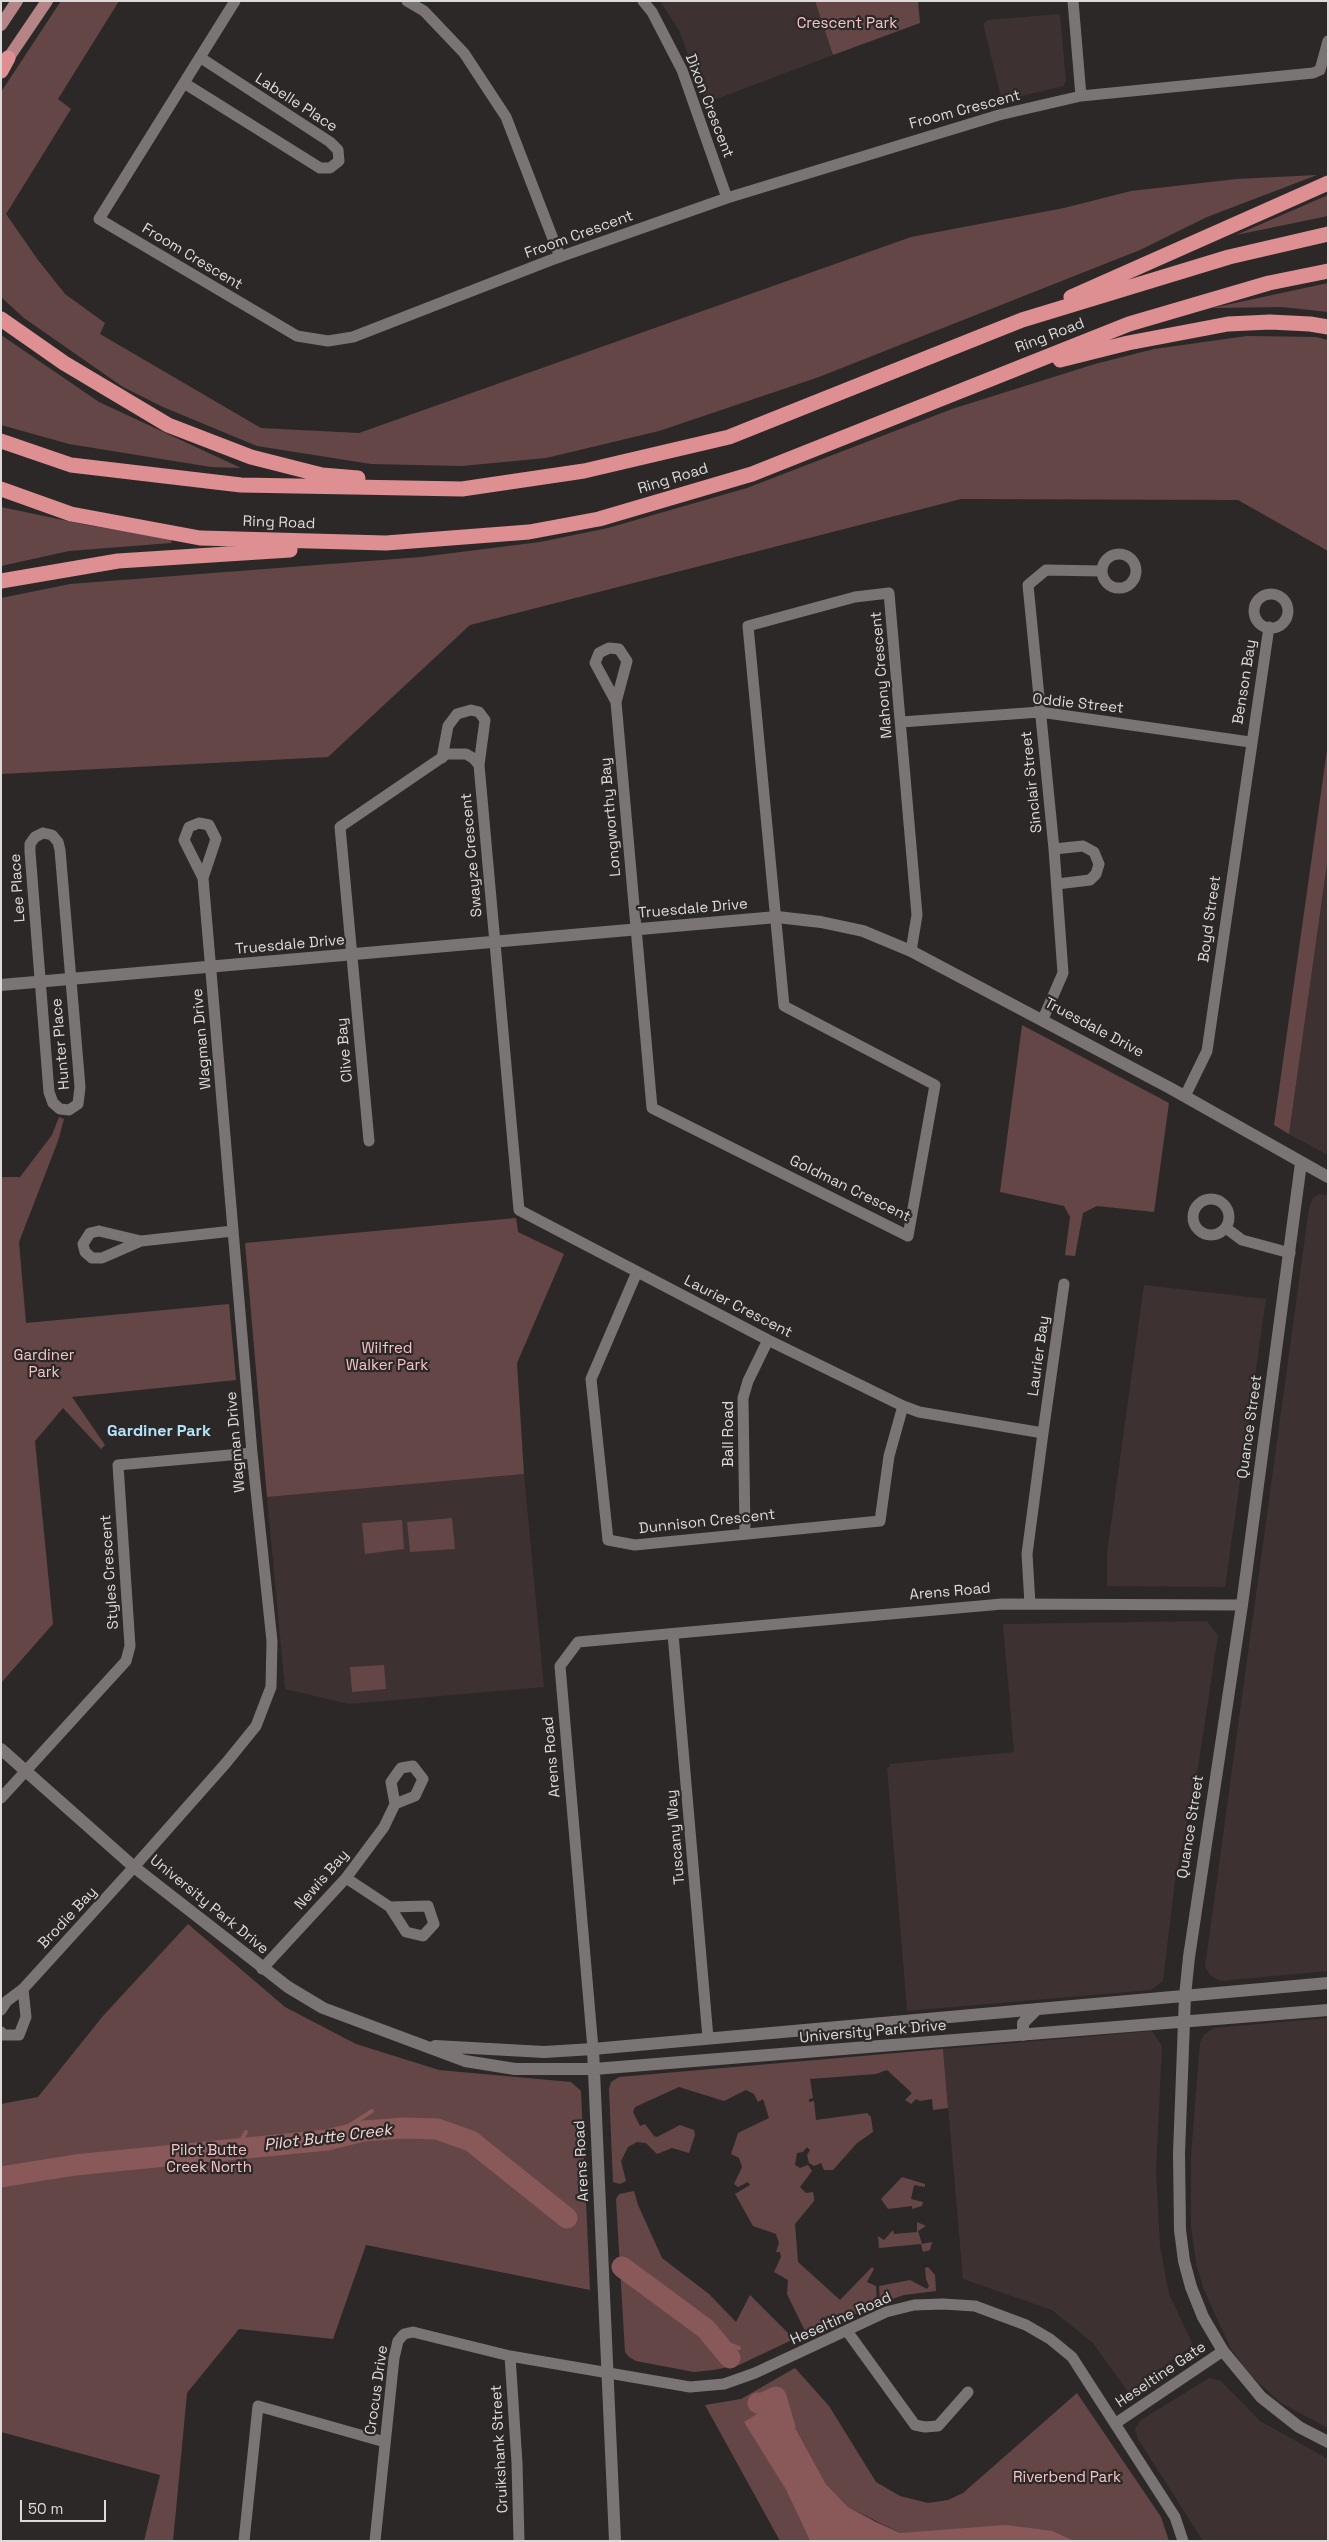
<!DOCTYPE html>
<html>
<head>
<meta charset="utf-8">
<style>
	body { margin:0 }
	#map { position:relative; width:1329px; height:2542px; overflow:hidden; background:#2d2828; font-family:"Space Grotesk",sans-serif }
	canvas { display:block }
	.frame { position:absolute; inset:0; border:2px solid #dddada; pointer-events:none }
	.scale { position:absolute; left:20px; top:2500px; width:86px; height:22px; box-sizing:border-box; border:2px solid #dddada; border-top:0; padding-left:6px; font-size:15px; line-height:18px; white-space:nowrap; color:#dddada; -webkit-text-stroke:4px #2d2828; paint-order:stroke }
</style>
</head>
<body>
<div id="map">
<canvas width="1329" height="2542"></canvas>
<div class="frame"></div>
<div class="scale">50 m</div>
</div>
<script>
const ctx = document.querySelector('canvas').getContext('2d');
ctx.lineJoin = 'round';
function fillPath(path, color) { ctx.fillStyle = color; ctx.fill(path, 'evenodd'); }
const shape = rows => new Path2D(rows.map(r => 'M' + r).join(''));
function strokePath(path, color, width, dash) { ctx.strokeStyle = color; ctx.lineWidth = width; ctx.lineCap = dash ? 'butt' : 'round'; ctx.setLineDash(dash || []); ctx.stroke(path); }
function label(font, color, halo, rows, align = 'center') {
  ctx.font = font + ' "Space Grotesk",sans-serif'; ctx.lineWidth = 4.5; ctx.setLineDash([]); ctx.textBaseline = 'middle'; ctx.strokeStyle = halo; ctx.fillStyle = color; for (const [text, x, y, turn = 0] of rows) {
    ctx.save(); ctx.translate(x, y); ctx.rotate((+turn || 0) * Math.PI / 180); ctx.textAlign = isNaN(turn) ? turn : align; if (halo) ctx.strokeText(text, 0, 0); ctx.fillText(text, 0, 0); ctx.restore();
  }
}
fillPath(shape([
	[660,1,815,1,833,55,706,103,679,30],
	[1060,14,1066,81,1063,86,1002,101,983,23,988,20],
	[1328,858,1328,1155,1289,1134],
	[1319,1194,1328,1195,1328,1971,1221,1981,1211,1976,1205,1967,1309,1208,1313,1198],
	[1144,1285,1266,1299,1225,1587,1107,1586,1107,1553],
	[524,1474,544,1687,349,1704,285,1689,267,1497],
	[1207,1621,1218,1635,1199,1761,1175,1881,1163,1981,1151,1990,907,2011,887,1767,890,1767,890,1764,1014,1752,1003,1624],
	[1328,2018,1328,2428,1281,2403,1249,2374,1231,2349,1204,2290,1196,2263,1191,2226,1191,2156,1200,2042,1205,2034,1214,2028],
	[1152,2031,1162,2046,1156,2170,1160,2246,1169,2294,1193,2345,1128,2392,1093,2343,1052,2310,963,2279,943,2049],
	[1209,2378,1221,2381,1260,2421,1328,2459,1328,2541,1203,2541,1138,2439,1135,2429,1141,2420]
]), '#3d3131');
fillPath(shape([
	[61,1,119,1,58,99,71,109,6,214,38,260,65,294,105,323,100,334,261,428,359,433,911,237,1064,208,1131,191,1237,179,1317,175,1207,217,1140,250,819,377,659,431,546,458,462,466,371,464,257,446,163,407,123,387,24,318,1,297,1,92],
	[815,1,918,1,920,23,833,55],
	[1328,195,1328,216,1236,235],
	[1328,283,1328,312,1282,307,1212,308],
	[1,335,99,402,241,468,211,467,69,444,1,425],
	[1247,336,1316,337,1328,340,1328,551,1238,500,961,499,470,625,328,757,1,774,1,598,70,584,421,557,540,542,608,528,747,488,952,409,1095,364,1154,349],
	[1,507,87,525,172,539,171,543,69,551,1,566],
	[1328,743,1328,857,1289,1134,1274,1125],
	[1022,1025,1169,1103,1154,1212,1097,1206,1083,1213,1075,1256,1065,1255,1070,1217,1064,1206,1000,1192],
	[59,1117,64,1119,58,1141,19,1242,26,1323,229,1304,236,1380,72,1397,105,1445,101,1449,63,1408,35,1441,53,1624,1,1683,1,1177,20,1177,52,1135],
	[516,1218,518,1232,564,1254,517,1363,524,1474,267,1497,245,1243],
	[452,1518,455,1549,410,1552,407,1522],
	[402,1520,404,1549,365,1554,362,1523],
	[384,1665,386,1689,352,1692,350,1667],
	[188,1924,285,2007,356,2044,439,2070,571,2082,581,2091,590,2290,366,2245,333,2339,239,2329,187,2393,173,2541,144,2541,160,2475,1,2432,1,2104,38,2097,103,2016],
	[943,2049,948,2108,933,2110,932,2099,920,2101,916,2099,911,2104,905,2100,912,2093,887,2070,876,2074,810,2079,813,2098,809,2099,809,2102,814,2101,816,2120,867,2113,871,2117,873,2132,857,2143,833,2170,824,2170,821,2163,814,2166,809,2163,807,2155,810,2150,807,2147,803,2152,797,2153,795,2165,800,2168,808,2165,812,2171,800,2187,806,2193,813,2192,814,2197,814,2201,795,2224,798,2262,840,2300,872,2267,874,2269,867,2282,876,2286,877,2304,810,2335,804,2329,787,2294,788,2280,774,2272,781,2257,780,2252,776,2252,779,2243,776,2234,753,2226,735,2194,750,2185,748,2182,738,2187,734,2184,742,2167,739,2158,731,2154,738,2133,769,2118,763,2099,758,2102,754,2094,746,2090,724,2101,679,2087,635,2107,633,2112,640,2126,645,2124,654,2136,657,2137,680,2125,694,2130,695,2135,689,2153,672,2148,657,2154,646,2143,637,2142,628,2147,621,2161,626,2181,620,2184,613,2182,609,2089,611,2082,619,2077],
	[902,2177,925,2184,925,2187,914,2185,911,2199,923,2202,922,2206,912,2209,912,2206,888,2209,881,2199],
	[634,2191,638,2205,662,2258,709,2294,736,2322,750,2295,794,2339,739,2365,713,2370,694,2372,636,2361,629,2357,625,2352,616,2199,619,2194],
	[917,2222,926,2226,918,2231,922,2244,932,2242,930,2250,923,2252,921,2244,879,2248,878,2236,884,2240,893,2230,894,2234,917,2232],
	[928,2267,935,2275,936,2291,904,2295,880,2303,879,2286,910,2280,927,2289,929,2286,926,2279,925,2268],
	[795,2368,829,2406,876,2482,900,2496,928,2503,948,2500,963,2493,1077,2393,1161,2517,1169,2541,1075,2541,1053,2531,900,2533,848,2507,826,2484,780,2400,785,2488,810,2541,780,2541,705,2405,741,2399]
]), '#654646');
fillPath(shape([
	[780,2400,826,2484,848,2507,876,2522,900,2533,1006,2525,1053,2531,1075,2541,810,2541,785,2488,744,2422]
]), '#89595a');
strokePath(shape([
	[327,2140,372,2111],
	[232,2149,240,2143,246,2132],
	[204,2152,209,2157],
	[716,2340,739,2348]
]), '#89595a', 4);
strokePath(shape([
	[1,2177,75,2165,327,2140,363,2131,405,2128,437,2129,471,2141,567,2218],
	[622,2267,706,2329,730,2358],
	[758,2403,761,2404,776,2397,785,2428]
]), '#89595a', 21);
strokePath(shape([
	[235,1,99,219,297,336,328,341,353,337,551,260,727,198,999,115,1081,96,1313,73,1320,70,1328,41],
	[407,1,424,11,464,53,506,117,560,257],
	[643,1,652,12,682,70,727,198],
	[1073,1,1081,96],
	[184,83,320,168,330,168,339,161,338,150,330,142,201,58],
	'1102 571a17 17 0 1 1 34 0a17 17 0 1 1-34 0Z',
	'1254 611a17 17 0 1 1 34 0a17 17 0 1 1-34 0Z',
	[616,702,595,663,599,653,609,648,619,649,627,661,616,702,652,1108,908,1236,935,1085,784,1006,748,626,855,597,889,593,917,915,911,951],
	[901,722,1040,712,1250,742],
	[442,758,448,726,457,714,471,710,479,712,485,720,479,765],
	[199,823,209,825,216,839,203,878,184,840,189,827,199,823],
	[43,833,52,835,58,842,60,850,80,1087,78,1104,69,1110,60,1109,53,1103,49,1092,30,852,30,844,35,837,43,833],
	[1054,849,1083,846,1094,852,1099,864,1096,874,1090,880,1057,884],
	[1043,1019,1063,973,1054,849,1028,585,1046,570,1101,571],
	[1185,1096,1207,1051,1269,627],
	[369,1141,340,827,447,754,466,754,473,758,479,765,519,1210,768,1340,903,1406,919,1412,1043,1433,1027,1554,1030,1604],
	'1193 1217a18 18 0 1 1 36 0a18 18 0 1 1-36 0Z',
	[1226,1228,1242,1240,1290,1253],
	[99,1231,141,1241,102,1258,92,1258,85,1252,83,1244,90,1233,99,1231],
	[141,1241,233,1231],
	[637,1272,591,1379,608,1540,635,1545,880,1521,889,1456,903,1406],
	[1043,1433,1064,1284],
	[745,1533,743,1398,748,1381,768,1340],
	[673,1634,708,2038],
	[1,1798,126,1661,130,1646,118,1465,252,1453],
	[346,1878,390,1907,406,1932,423,1936,434,1924,428,1906,390,1907],
	[262,1969,346,1878,384,1827,395,1804,391,1782,401,1768,413,1766,423,1779,415,1796,395,1804],
	[1,2010,7,2001,23,1989,134,1867,226,1763,256,1726,271,1687,272,1641,252,1453,203,878],
	[1,2032,2,2035,19,2035,26,2017,23,1989],
	[593,2049,560,1666,578,1642,1002,1604,1242,1605],
	[847,2331,915,2425,925,2427,938,2426,968,2392],
	[510,2356,517,2463,519,2541],
	[1116,2423,1223,2351],
	[244,2541,258,2406,385,2442],
	[375,2541,394,2358,398,2341,404,2334,413,2332,510,2356,690,2387,724,2384,755,2373,886,2312,914,2305,943,2304,975,2306,1026,2325,1050,2339,1072,2357,1175,2517,1183,2541]
]), '#7a7474', 11);
strokePath(shape([
	[1,985,777,917,821,922,863,931,911,951,1170,1088,1328,1177],
	[1301,1163,1242,1605,1189,1957,1185,1996,1179,2153,1180,2230,1184,2261,1191,2287,1203,2317,1223,2351,1261,2397,1299,2427,1328,2442],
	[1,1749,134,1867,288,1987,323,2008,465,2061,515,2069,594,2069,1328,2010],
	[1023,2035,1023,2023,1037,2009],
	[435,2046,544,2052,593,2049,1328,1983],
	[593,2049,615,2541]
]), '#7a7474', 12);
strokePath(shape([
	[1,25,17,1],
	[3,66,47,1]
]), '#b58486', 12);
strokePath(shape([
	[1,71,8,58],
	[1071,297,1328,183],
	[1,319,64,363,168,425,251,457,322,475,358,478],
	[1060,360,1128,343,1228,324,1270,322,1310,324,1328,327],
	[1,441,71,465,241,485,462,489,584,471,729,437,1022,320,1229,257,1328,234],
	[1,489,71,514,200,538,386,543,529,532,599,519,752,474,1129,324,1269,283,1328,271],
	[1,581,118,561,290,550]
]), '#dd8f92', 15);
label('15px', '#f7c5c6', '#2d2828', [
	["Crescent Park",847,24],
	["Wilfred",387,1349],
	["Walker Park",387,1366],
	["Gardiner",44,1356],
	["Park",44,1373],
	["Pilot Butte",209,2151],
	["Creek North",209,2168],
	["Riverbend Park",1067,2478]
]);
label('15px', '#dddada', '#2d2828', [
	["Labelle Place",296,103,33],
	["Dixon Crescent",709,106,69],
	["Froom Crescent",965,110,-15],
	["Froom Crescent",579,235,-20],
	["Froom Crescent",192,257,31],
	["Ring Road",1050,336,-21],
	["Ring Road",673,479,-17],
	["Ring Road",279,523,2],
	["Mahony Crescent",882,675,-95],
	["Benson Bay",1245,682,-81],
	["Oddie Street",1078,704,6],
	["Sinclair Street",1032,782,-96],
	["Longworthy Bay",611,817,-95],
	["Swayze Crescent",472,855,-95],
	["Lee Place",18,888,-94],
	["Truesdale Drive",693,909,-5],
	["Boyd Street",1210,919,-82],
	["Truesdale Drive",290,945,-5],
	["Truesdale Drive",1094,1028,28],
	["Wagman Drive",202,1039,-95],
	["Hunter Place",61,1044,-95],
	["Clive Bay",345,1050,-95],
	["Goldman Crescent",850,1189,26],
	["Laurier Crescent",738,1307,27],
	["Laurier Bay",1039,1356,-82],
	["Quance Street",1250,1427,-82],
	["Ball Road",729,1434,-90],
	["Wagman Drive",236,1442,-95],
	["Dunnison Crescent",707,1522,-6],
	["Styles Crescent",110,1572,-94],
	["Arens Road",950,1592,-5],
	["Arens Road",552,1757,-95],
	["Quance Street",1191,1827,-81],
	["Tuscany Way",676,1837,-95],
	["Newis Bay",322,1880,-49],
	["University Park Drive",209,1905,39],
	["Brodie Bay",68,1918,-47],
	["University Park Drive",873,2032,-5],
	["Arens Road",582,2161,-93],
	["Heseltine Road",841,2319,-24],
	["Heseltine Gate",1161,2375,-34],
	["Crocus Drive",377,2390,-82],
	["Cruikshank Street",500,2449,-93]
]);
label('bold 16px', '#b2e4fb', '#2d2828', [
	["Gardiner Park",159,1432]
]);
label('italic 16px', '#f8d6d6', '#2d2828', [
	["Pilot Butte Creek",328,2138,-7]
]);
</script>
</body>
</html>
